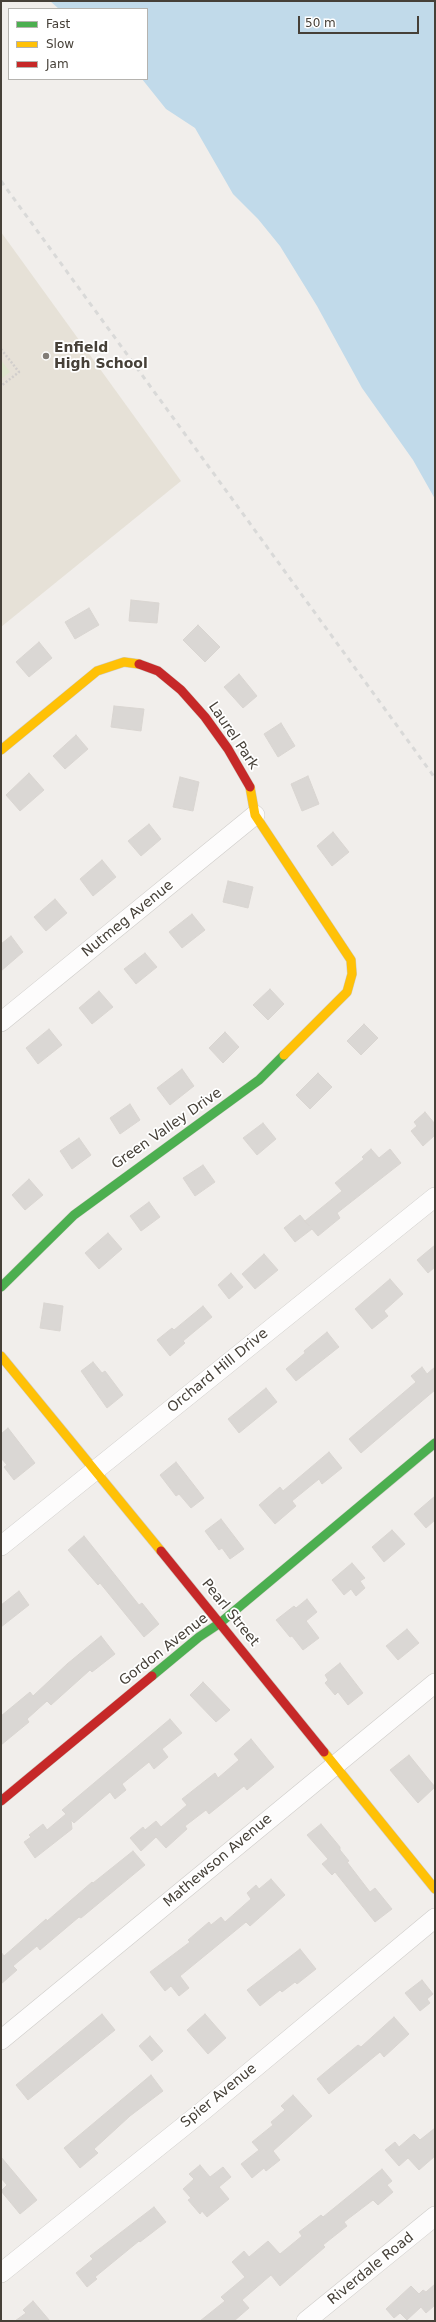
<!DOCTYPE html>
<html>
<head>
<meta charset="utf-8">
<style>
	body { margin:0 }
	#map { position:relative; width:436px; height:2322px; overflow:hidden; background:#f1eeeb; font-family:"DejaVu Sans",sans-serif }
	canvas { display:block }
	.frame { position:absolute; inset:0; border:2px solid #464038; pointer-events:none }
	.legend { position:absolute; left:8px; top:8px; width:140px; height:72px; box-sizing:border-box; background:#fff; border:1px solid #b5b3af; margin:0; padding:5px 7px; list-style:none; font-size:12px; color:#464038 }
	.legend li { display:flex; align-items:center; gap:8px; height:20px }
	.legend b { width:20px; border:1px solid #b5b3af }
	.scale { position:absolute; left:298px; top:16px; width:121px; height:18px; box-sizing:border-box; border:2px solid #464038; border-top:0; padding-left:5px; font-size:12px; line-height:14px; white-space:nowrap; color:#464038; -webkit-text-stroke:3px #fff; paint-order:stroke }
</style>
</head>
<body>
<div id="map">
<canvas width="436" height="2322"></canvas>
<div class="frame"></div>
<ul class="legend">
<li><b style="height:5px;background:#4caf50"></b>Fast</li>
<li><b style="height:5px;background:#ffc107"></b>Slow</li>
<li><b style="height:5px;background:#c62828"></b>Jam</li>
</ul>
<div class="scale">50 m</div>
</div>
<script>
const ctx = document.querySelector('canvas').getContext('2d');
ctx.lineJoin = 'round';
function fillPath(path, color) { ctx.fillStyle = color; ctx.fill(path, 'evenodd'); }
const shape = rows => new Path2D(rows.map(r => 'M' + r).join(''));
function strokePath(path, color, width, dash) { ctx.strokeStyle = color; ctx.lineWidth = width; ctx.lineCap = dash ? 'butt' : 'round'; ctx.setLineDash(dash || []); ctx.stroke(path); }
function label(font, color, halo, rows, align = 'center') {
  ctx.font = font + ' "DejaVu Sans",sans-serif'; ctx.lineWidth = 3.5; ctx.setLineDash([]); ctx.textBaseline = 'middle'; ctx.strokeStyle = halo; ctx.fillStyle = color; for (const [text, x, y, turn = 0] of rows) {
    ctx.save(); ctx.translate(x, y); ctx.rotate((+turn || 0) * Math.PI / 180); ctx.textAlign = isNaN(turn) ? turn : align; if (halo) ctx.strokeText(text, 0, 0); ctx.fillText(text, 0, 0); ctx.restore();
  }
}
fillPath(shape([
	[1,232,181,481,1,627]
]), '#e6e1d7');
fillPath(shape([
	[1,360,10,372,1,379]
]), '#dfe7ce');
fillPath(shape([
	[50,1,435,1,435,499,413,460,362,388,317,306,280,246,258,219,233,194,195,128,166,109,142,79,147,79,147,9,59,9]
]), '#c1daea');
const building = shape([
	[131,600,159,603,157,623,129,621,131,600],
	[89,608,99,625,75,639,65,622,89,608],
	[198,625,220,647,205,662,183,640,198,625],
	[39,642,52,658,29,677,16,662,39,642],
	[239,674,257,696,243,708,224,687,239,674],
	[114,706,144,709,141,731,111,727,114,706],
	[281,723,295,746,278,757,264,734,281,723],
	[76,735,88,749,65,769,53,756,76,735],
	[29,773,44,790,20,811,6,795,29,773],
	[308,776,319,804,302,811,291,784,308,776],
	[180,777,199,782,193,811,173,807,180,777],
	[149,824,161,839,141,856,128,841,149,824],
	[333,832,349,852,332,866,317,846,333,832],
	[102,860,116,877,93,896,80,879,102,860],
	[228,881,253,887,248,908,223,902,228,881],
	[55,899,67,913,46,931,34,917,55,899],
	[192,914,205,930,182,948,169,932,192,914],
	[11,936,23,952,1,971,1,944,11,936],
	[145,953,157,967,136,984,124,969,145,953],
	[270,989,284,1004,268,1020,253,1005,270,989],
	[99,991,113,1007,92,1024,79,1008,99,991],
	[364,1024,378,1038,361,1055,347,1041,364,1024],
	[49,1029,62,1045,38,1064,26,1048,49,1029],
	[225,1032,239,1047,223,1063,209,1048,225,1032],
	[182,1069,194,1086,170,1105,157,1088,182,1069],
	[318,1073,332,1087,310,1109,296,1095,318,1073],
	[130,1104,140,1120,120,1134,110,1118,130,1104],
	[425,1112,435,1124,435,1135,423,1146,411,1131,417,1126,414,1122,425,1112],
	[263,1123,276,1139,257,1155,243,1138,263,1123],
	[79,1138,91,1155,72,1169,60,1151,79,1138],
	[371,1149,379,1158,390,1149,401,1163,337,1213,340,1218,318,1236,312,1229,295,1242,284,1228,300,1215,309,1226,305,1221,342,1191,335,1183,364,1159,362,1157,371,1149],
	[203,1165,215,1182,195,1196,183,1178,203,1165],
	[29,1179,43,1195,25,1210,12,1195,29,1179],
	[149,1202,160,1217,141,1231,130,1216,149,1202],
	[108,1233,122,1249,99,1269,85,1253,108,1233],
	[435,1245,435,1267,428,1273,417,1260,435,1245],
	[264,1254,278,1270,255,1289,242,1274,264,1254],
	[231,1273,243,1287,229,1299,218,1285,231,1273],
	[390,1279,403,1294,384,1311,388,1316,372,1329,355,1309,390,1279],
	[44,1303,63,1306,60,1331,40,1328,44,1303],
	[203,1306,212,1317,183,1341,185,1343,170,1356,157,1340,172,1328,174,1330,203,1306],
	[327,1332,339,1347,296,1381,286,1369,305,1353,304,1351,327,1332],
	[93,1362,102,1373,105,1371,123,1395,107,1408,81,1371,93,1362],
	[422,1367,427,1374,435,1367,435,1390,361,1453,349,1439,416,1382,411,1376,422,1367],
	[266,1388,277,1402,239,1433,228,1419,266,1388],
	[8,1428,35,1463,14,1480,4,1467,7,1465,1,1458,1,1434,8,1428],
	[329,1452,342,1468,322,1484,319,1479,292,1501,296,1506,275,1524,259,1505,280,1487,283,1491,329,1452],
	[176,1462,204,1498,191,1508,179,1494,176,1496,160,1475,176,1462],
	[435,1496,435,1520,426,1528,414,1514,435,1496],
	[221,1519,244,1549,230,1559,222,1548,219,1550,205,1531,221,1519],
	[392,1530,405,1544,384,1562,372,1547,392,1530],
	[84,1536,139,1605,142,1603,159,1624,144,1637,100,1583,98,1585,68,1550,84,1536],
	[352,1563,365,1578,360,1581,365,1588,356,1596,351,1589,344,1595,332,1580,352,1563],
	[19,1591,29,1605,1,1627,1,1605,19,1591],
	[307,1599,317,1612,306,1621,319,1638,303,1650,292,1636,290,1637,276,1620,294,1606,296,1608,307,1599],
	[407,1629,419,1643,398,1660,386,1646,407,1629],
	[101,1636,115,1654,92,1672,90,1670,51,1705,47,1701,27,1719,29,1722,1,1745,1,1716,30,1692,33,1696,67,1664,101,1636],
	[340,1663,363,1693,348,1705,338,1692,335,1695,325,1683,328,1680,325,1675,340,1663],
	[203,1682,230,1710,216,1722,190,1695,203,1682],
	[170,1719,182,1733,162,1749,168,1757,154,1769,149,1762,122,1784,126,1790,115,1799,110,1792,74,1823,71,1820,72,1829,35,1858,24,1842,31,1837,29,1835,43,1824,47,1830,66,1814,62,1810,170,1719],
	[251,1739,274,1767,247,1790,244,1786,209,1814,206,1810,185,1826,187,1829,166,1848,156,1837,141,1851,130,1838,143,1827,145,1830,156,1821,161,1827,187,1805,182,1799,215,1773,218,1778,239,1760,234,1754,251,1739],
	[409,1755,435,1787,418,1803,390,1770,409,1755],
	[321,1824,340,1847,340,1850,349,1861,347,1862,370,1892,375,1888,392,1909,375,1922,335,1872,332,1875,322,1864,328,1859,307,1835,321,1824],
	[133,1851,145,1865,81,1918,79,1917,40,1950,37,1946,13,1966,17,1970,1,1984,1,1952,4,1956,46,1919,47,1921,92,1882,93,1883,133,1851],
	[271,1879,285,1895,250,1926,246,1922,180,1976,189,1988,179,1996,171,1986,165,1991,150,1972,190,1942,188,1940,209,1922,211,1925,221,1917,225,1922,251,1899,247,1893,256,1885,259,1889,271,1879],
	[300,1949,316,1969,297,1984,295,1982,282,1992,280,1990,260,2006,247,1990,300,1949],
	[422,1980,433,1994,427,1999,430,2003,420,2011,405,1993,422,1980],
	[102,2014,115,2030,28,2100,16,2085,102,2014],
	[205,2014,226,2038,208,2054,187,2030,205,2014],
	[394,2017,409,2034,384,2057,380,2052,329,2094,317,2079,358,2045,361,2047,394,2017],
	[150,2036,163,2051,152,2061,139,2046,150,2036],
	[151,2075,163,2091,130,2116,94,2149,98,2153,80,2168,64,2148,151,2075],
	[293,2095,312,2116,273,2151,280,2160,266,2171,264,2168,252,2178,241,2164,259,2150,252,2142,273,2125,271,2122,285,2110,281,2106,293,2095],
	[435,2128,435,2156,419,2170,408,2158,399,2166,385,2150,395,2142,399,2147,414,2134,420,2140,435,2128],
	[1,2157,37,2200,20,2214,1,2191,7,2185,1,2178,1,2157],
	[200,2165,210,2177,223,2167,231,2177,219,2187,229,2199,207,2217,202,2211,200,2214,188,2200,191,2198,183,2189,194,2179,189,2174,200,2165],
	[382,2169,392,2181,387,2185,393,2192,378,2205,373,2200,344,2222,347,2226,323,2245,325,2247,280,2286,271,2275,242,2300,249,2308,234,2321,200,2321,225,2301,221,2297,245,2277,232,2262,244,2251,249,2257,268,2241,280,2254,302,2236,299,2232,321,2215,323,2217,382,2169],
	[154,2207,166,2222,140,2242,139,2241,95,2277,97,2279,87,2287,76,2273,93,2259,90,2256,154,2207],
	[435,2284,435,2305,426,2313,421,2307,407,2320,400,2313,394,2318,386,2309,411,2286,419,2294,423,2290,426,2292,435,2284],
	[33,2301,50,2321,15,2321,26,2313,23,2310,33,2301]
]);
fillPath(building, '#dad7d4');
strokePath(building, '#d9d5d1', 1);
const street = shape([
	[1,1022,255,815],
	[1,1546,435,1197],
	[1,2040,435,1683],
	[1,2273,204,2110,435,1918],
	[306,2321,435,2216]
]);
const fast = shape([
	[1,1287,74,1215,259,1080,284,1055],
	[152,1676,199,1637,220,1623,435,1443]
]);
const slow = shape([
	[1,750,97,671,124,662,139,664],
	[250,787,255,815,351,960,352,974,347,992,284,1055],
	[1,1356,161,1551],
	[324,1752,435,1889]
]);
const jam = shape([
	[139,664,158,671,181,690,205,717,228,749,250,787],
	[161,1551,324,1752],
	[1,1801,152,1676]
]);
strokePath(street, '#ceccc9', 20);
strokePath(fast, '#cecbc3', 10);
strokePath(slow, '#cecbc3', 10);
strokePath(jam, '#cecbc3', 10);
strokePath(shape([
	[1,349,19,372,1,386]
]), '#d1cecc', 2.5, [2, 2]);
strokePath(street, '#fdfcfc', 19);
strokePath(fast, '#4caf50', 9);
strokePath(slow, '#ffc107', 9);
strokePath(jam, '#c62828', 9);
strokePath(shape([
	[1,181,435,778]
]), '#d9d9d8', 3, [5, 5]);
for (const [x, y, r, color] of [
	[46,356,4,"#827d77"]
]) { const dot = new Path2D(); dot.arc(x, y, r, 0, 2 * Math.PI); ctx.fillStyle = color; ctx.fill(dot); strokePath(dot, '#fff', 1.5); }
label('bold 14px', '#464038', '#fff', [
	["Enfield",54,348],
	["High School",54,364]
], 'left');
label('14px', '#464038', '#fff', [
	["Laurel Park",233,736,56],
	["Nutmeg Avenue",128,919,-39],
	["Green Valley Drive",167,1129,-35],
	["Orchard Hill Drive",218,1371,-39],
	["Pearl Street",230,1613,51],
	["Gordon Avenue",164,1650,-38],
	["Mathewson Avenue",218,1861,-40],
	["Spier Avenue",219,2096,-39],
	["Riverdale Road",371,2269,-39]
]);
</script>
</body>
</html>
